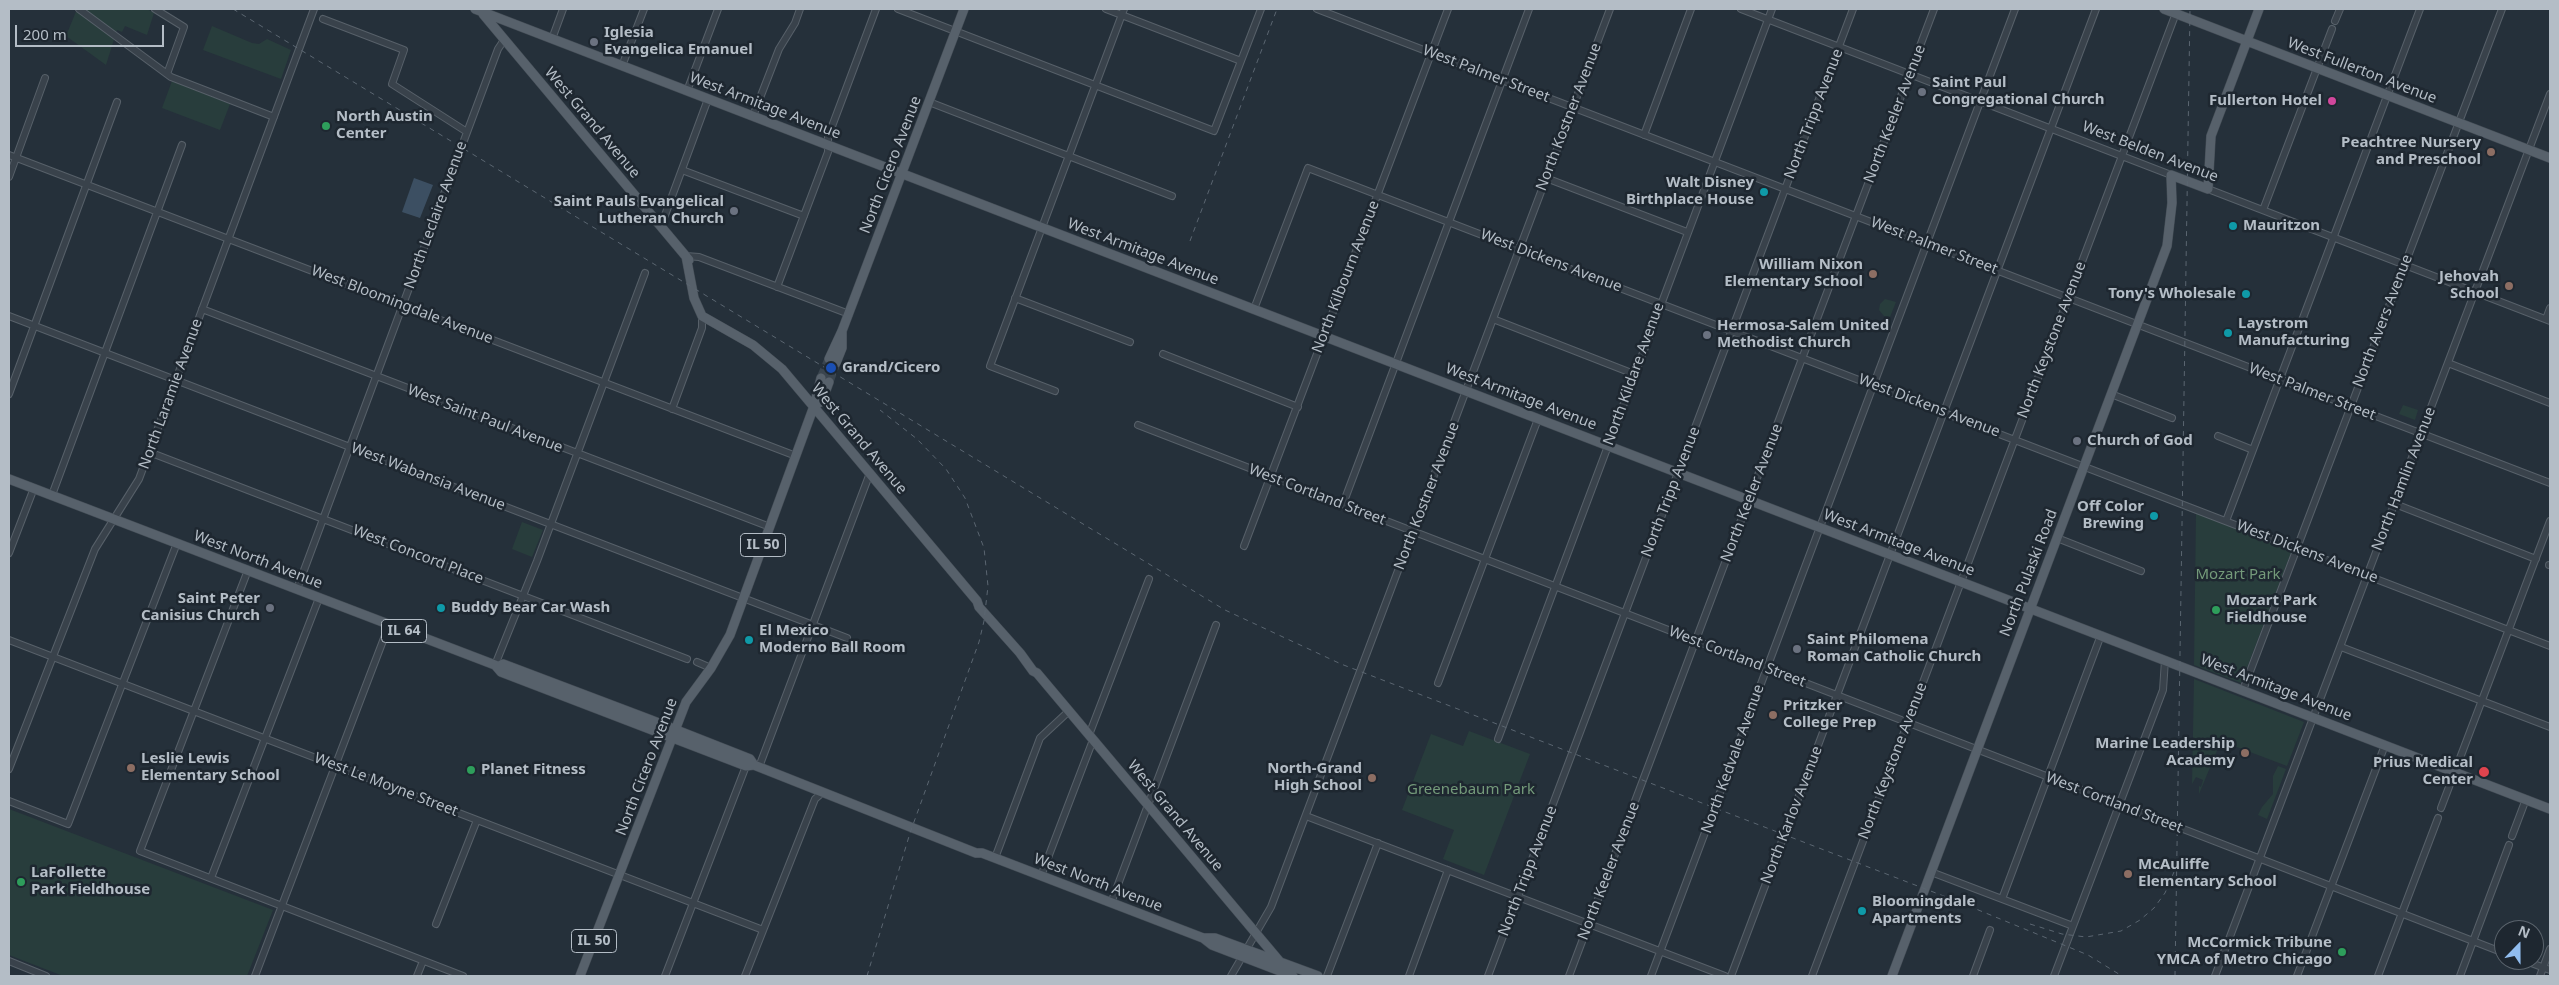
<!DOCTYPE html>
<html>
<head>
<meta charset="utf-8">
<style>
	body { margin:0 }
	#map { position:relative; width:2559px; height:985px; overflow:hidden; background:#25303a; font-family:"Noto Sans",sans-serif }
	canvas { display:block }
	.frame { position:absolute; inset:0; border:10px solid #b4bdc6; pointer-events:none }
	.north { position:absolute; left:2494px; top:920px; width:50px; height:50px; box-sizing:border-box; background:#1e2730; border:1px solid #5a636c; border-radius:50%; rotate:22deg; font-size:14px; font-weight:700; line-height:20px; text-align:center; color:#b4bdc6 }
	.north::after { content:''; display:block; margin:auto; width:18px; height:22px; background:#91bdef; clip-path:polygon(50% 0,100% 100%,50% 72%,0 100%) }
	.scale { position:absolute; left:15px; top:25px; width:149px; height:22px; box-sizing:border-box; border:2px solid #b4bdc6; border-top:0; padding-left:6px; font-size:15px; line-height:18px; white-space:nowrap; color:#b4bdc6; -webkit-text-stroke:4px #1e2730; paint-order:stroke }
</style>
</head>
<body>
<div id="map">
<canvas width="2559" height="985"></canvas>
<div class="frame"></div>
<div class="north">N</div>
<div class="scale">200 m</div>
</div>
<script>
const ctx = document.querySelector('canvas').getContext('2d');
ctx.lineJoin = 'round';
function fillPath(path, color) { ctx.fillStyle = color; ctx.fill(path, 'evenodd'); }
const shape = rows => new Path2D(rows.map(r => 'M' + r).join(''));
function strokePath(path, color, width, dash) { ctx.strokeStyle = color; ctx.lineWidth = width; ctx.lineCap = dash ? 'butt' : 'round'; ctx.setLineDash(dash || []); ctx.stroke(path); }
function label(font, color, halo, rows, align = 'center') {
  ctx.font = font + ' "Noto Sans",sans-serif'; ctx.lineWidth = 5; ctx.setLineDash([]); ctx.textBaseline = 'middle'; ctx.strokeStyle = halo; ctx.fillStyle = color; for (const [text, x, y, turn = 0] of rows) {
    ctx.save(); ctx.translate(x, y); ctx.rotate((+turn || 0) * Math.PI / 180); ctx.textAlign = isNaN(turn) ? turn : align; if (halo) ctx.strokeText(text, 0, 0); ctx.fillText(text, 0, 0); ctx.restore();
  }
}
fillPath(shape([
	[77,9,147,9,154,13,147,35,125,26,122,32,117,30,106,65,66,36],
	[212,26,252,43,259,44,267,39,291,50,281,79,203,50],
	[172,81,230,104,220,130,162,108],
	[1885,299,1896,302,1890,317,1884,316,1879,310,1880,304],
	[2403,405,2418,410,2415,420,2399,414],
	[2196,513,2292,550,2241,683,2194,665],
	[522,522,543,530,532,557,512,549],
	[2194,679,2304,722,2287,766,2221,741,2199,794,2199,786,2201,787,2203,780,2196,777,2192,784],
	[1469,731,1530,754,1484,875,1443,859,1454,830,1402,810,1431,734,1463,746],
	[2278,766,2286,769,2267,819,2258,815,2262,807,2273,794,2273,776],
	[9,809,273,910,247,976,63,976,9,955]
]), '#283d3c');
fillPath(shape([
	[414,178,433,185,420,218,402,212]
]), '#3c4f62');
strokePath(shape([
	[821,378,829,359],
	[829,382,836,363]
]), '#3a454f', 9, [9, 4.5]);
const minor = shape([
	[79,9,171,77,274,117],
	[155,9,184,27,167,74],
	[898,9,1214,131,1261,9],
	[1106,9,1241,61],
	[1317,9,2550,483],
	[1741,9,2171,175],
	[323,19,404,50,392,84,467,132],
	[2335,21,2340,9],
	[552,39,563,9],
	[622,66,644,9],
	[687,91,718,9],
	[929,102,1172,196],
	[753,116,779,49,795,23,800,9],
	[1644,135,1691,9],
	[9,155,796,456],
	[682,170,804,216],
	[9,177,45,78],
	[1546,178,1687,232],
	[2208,189,2550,321],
	[2263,210,2332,29],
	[661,226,708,99],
	[686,256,699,257,849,314],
	[777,287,828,152,828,137,876,9],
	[1015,298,1130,342],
	[202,309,770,527],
	[1254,309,1308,168,2550,646],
	[9,316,847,638],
	[1493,319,1634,374],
	[2546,319,2550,308],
	[1163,354,1298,407],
	[2448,363,2550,403],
	[1055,391,990,366,1124,9],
	[9,394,117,102],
	[2111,394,2172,418],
	[672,409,702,328,702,316],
	[1138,425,2504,953],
	[2218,436,2253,450],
	[149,452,687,659],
	[52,495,182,145],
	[1343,504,1529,9],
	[2395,504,2536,559],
	[2226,521,2420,9],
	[2057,538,2141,571],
	[1244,546,1448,9],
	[9,553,34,488],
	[2549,565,2550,565],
	[248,570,140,851,463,976],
	[297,589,498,49,504,40],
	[9,640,763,930],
	[2341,647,2550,727],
	[697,662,711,668],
	[495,665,537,561,645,273],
	[1438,683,1538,419],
	[2243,690,2502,9],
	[1089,735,1149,579],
	[1498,739,1772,9],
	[759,767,870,473],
	[9,769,95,549,139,479,314,9],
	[9,801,68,824,177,543],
	[2441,808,2550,521],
	[1306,816,1725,976],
	[2512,836,2526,799],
	[995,858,1040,738,1069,711],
	[1931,872,2073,926],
	[1041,876,1093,740],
	[211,878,319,598],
	[2002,899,2101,635],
	[1111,903,1216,625],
	[436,924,477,820],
	[2523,960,2550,970],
	[9,961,46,976],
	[255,976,389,625],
	[417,976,423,961],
	[665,976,746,766],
	[745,976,815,799,823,792],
	[1231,976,1271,907,1610,9],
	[1327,976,1378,843],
	[1409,976,1448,870],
	[1488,976,1853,9],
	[1569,976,1934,9],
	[1651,976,2015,9],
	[1731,976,2096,9],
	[1812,976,2176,13],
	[1973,976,1990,930],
	[2054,976,2163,690,2165,660],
	[2215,976,2550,94],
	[2297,976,2385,745],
	[2378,976,2438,818],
	[2460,976,2509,845],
	[2540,976,2550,949]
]);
const major = shape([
	[475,9,2550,809],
	[2164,9,2550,158],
	[483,14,689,260],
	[686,256,694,298,702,316,753,345,782,369,977,601,979,607,1020,653,1033,671,1037,673,1291,975],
	[829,359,842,331,964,9],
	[836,363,842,348,842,331],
	[814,406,822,401,829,382],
	[9,479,495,665,501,672,746,766,754,765,976,853,982,853,1203,938,1212,945,1293,976],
	[497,667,503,664,651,720,750,759,754,765],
	[1204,938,1215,938,1318,976],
	[580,976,686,702,711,668,730,635,814,406,821,378],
	[1892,976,2167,246,2172,203,2171,175,2208,189,2211,136,2259,9]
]);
strokePath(minor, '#576069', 8);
strokePath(major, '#424b54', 10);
strokePath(minor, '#39424b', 6);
strokePath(major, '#57616b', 9);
strokePath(shape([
	[233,9,1225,610,1341,664,1954,900,2088,955,2122,976],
	[1190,241,1277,9],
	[2030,924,2062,934,2086,937,2121,931,2140,920,2154,908,2165,893,2174,872],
	[867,976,910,833,979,642,984,621,988,586,984,548,965,498,946,469,917,439,880,410],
	[2175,976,2190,9]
]), '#5b6671', 1, [5, 5]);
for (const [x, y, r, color] of [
	[594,42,5,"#6b7280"],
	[1922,92,5,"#6b7280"],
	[2332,101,5,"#d1479c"],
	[326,126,5,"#2e9e5b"],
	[2491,152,5,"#8d6e63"],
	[1764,192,5,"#0f9aa8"],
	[734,211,5,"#6b7280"],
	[2233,226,5,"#0f9aa8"],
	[1873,274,5,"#8d6e63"],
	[2509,286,5,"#8d6e63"],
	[2246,294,5,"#0f9aa8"],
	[2228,333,5,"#0f9aa8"],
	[1707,335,5,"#6b7280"],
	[831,368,6,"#1a4fb4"],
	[2077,441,5,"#6b7280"],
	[2154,516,5,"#0f9aa8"],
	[270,608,5,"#6b7280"],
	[441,608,5,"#0f9aa8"],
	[2216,610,5,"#2e9e5b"],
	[749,640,5,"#0f9aa8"],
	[1797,649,5,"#6b7280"],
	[1773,715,5,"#8d6e63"],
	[2245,753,5,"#8d6e63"],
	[131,768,5,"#8d6e63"],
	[471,770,5,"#2e9e5b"],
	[2484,772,6,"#e0444e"],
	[1372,778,5,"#8d6e63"],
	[2128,874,5,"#8d6e63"],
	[21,882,5,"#2e9e5b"],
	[1862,911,5,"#0f9aa8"],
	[2342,952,5,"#2e9e5b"]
]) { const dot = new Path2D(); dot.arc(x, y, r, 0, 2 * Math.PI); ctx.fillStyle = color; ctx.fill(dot); strokePath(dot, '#1e2730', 2); }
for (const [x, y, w] of [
	[763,545,45],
	[404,631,45],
	[594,941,45]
]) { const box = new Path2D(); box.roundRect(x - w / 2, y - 11.5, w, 23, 4); ctx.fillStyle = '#1e2730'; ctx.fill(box); strokePath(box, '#b4bdc6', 1); }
label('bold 14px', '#b4bdc6', null, [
	["IL 50",763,545],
	["IL 64",404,631],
	["IL 50",594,941]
]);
label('bold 15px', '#b4bdc6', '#1e2730', [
	["Iglesia",604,33],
	["Evangelica Emanuel",604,50],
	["Saint Paul",1932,83],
	["Congregational Church",1932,100],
	["Fullerton Hotel",2322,101,"right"],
	["North Austin",336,117],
	["Center",336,134],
	["Peachtree Nursery",2481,143,"right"],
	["and Preschool",2481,160,"right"],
	["Walt Disney",1754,183,"right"],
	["Birthplace House",1754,200,"right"],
	["Saint Pauls Evangelical",724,202,"right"],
	["Lutheran Church",724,219,"right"],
	["Mauritzon",2243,226],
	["William Nixon",1863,265,"right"],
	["Elementary School",1863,282,"right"],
	["Jehovah",2499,277,"right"],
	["School",2499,294,"right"],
	["Tony's Wholesale",2236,294,"right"],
	["Laystrom",2238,324],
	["Manufacturing",2238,341],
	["Hermosa-Salem United",1717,326],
	["Methodist Church",1717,343],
	["Grand/Cicero",842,368],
	["Church of God",2087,441],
	["Off Color",2144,507,"right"],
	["Brewing",2144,524,"right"],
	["Saint Peter",260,599,"right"],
	["Canisius Church",260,616,"right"],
	["Mozart Park",2226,601],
	["Fieldhouse",2226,618],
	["Buddy Bear Car Wash",451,608],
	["El Mexico",759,631],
	["Moderno Ball Room",759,648],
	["Saint Philomena",1807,640],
	["Roman Catholic Church",1807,657],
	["Pritzker",1783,706],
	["College Prep",1783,723],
	["Marine Leadership",2235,744,"right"],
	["Academy",2235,761,"right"],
	["Leslie Lewis",141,759],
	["Elementary School",141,776],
	["Prius Medical",2473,763,"right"],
	["Center",2473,780,"right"],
	["North-Grand",1362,769,"right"],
	["High School",1362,786,"right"],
	["Planet Fitness",481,770],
	["McAuliffe",2138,865],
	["Elementary School",2138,882],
	["LaFollette",31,873],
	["Park Fieldhouse",31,890],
	["Bloomingdale",1872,902],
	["Apartments",1872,919],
	["McCormick Tribune",2332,943,"right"],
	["YMCA of Metro Chicago",2332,960,"right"]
], 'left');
label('15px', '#b4bdc6', '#1e2730', [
	["West Fullerton Avenue",2362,71,21],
	["West Palmer Street",1486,74,21],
	["West Armitage Avenue",765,106,21],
	["North Tripp Avenue",1814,114,-69],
	["North Keeler Avenue",1895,114,-69],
	["North Kostner Avenue",1569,117,-69],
	["West Grand Avenue",592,123,50],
	["West Belden Avenue",2150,152,21],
	["North Cicero Avenue",891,165,-69],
	["North Leclaire Avenue",436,215,-70],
	["West Palmer Street",1934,246,21],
	["West Armitage Avenue",1143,252,21],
	["West Dickens Avenue",1551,261,21],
	["North Kilbourn Avenue",1346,277,-69],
	["West Bloomingdale Avenue",402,305,21],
	["North Avers Avenue",2383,321,-69],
	["North Keystone Avenue",2052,340,-69],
	["North Kildare Avenue",1634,374,-70],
	["West Palmer Street",2312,392,21],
	["North Laramie Avenue",171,394,-70],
	["West Armitage Avenue",1521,397,21],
	["West Dickens Avenue",1929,406,21],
	["West Saint Paul Avenue",485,419,21],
	["West Grand Avenue",859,439,50],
	["West Wabansia Avenue",428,477,21],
	["North Hamlin Avenue",2404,479,-69],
	["North Tripp Avenue",1671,492,-69],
	["North Keeler Avenue",1752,493,-69],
	["West Cortland Street",1317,495,21],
	["North Kostner Avenue",1427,496,-69],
	["West Armitage Avenue",1899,543,21],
	["West Dickens Avenue",2307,552,21],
	["West Concord Place",418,555,21],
	["West North Avenue",258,560,21],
	["North Pulaski Road",2029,573,-69],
	["West Cortland Street",1737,657,21],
	["West Armitage Avenue",2276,688,21],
	["North Kedvale Avenue",1733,759,-70],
	["North Keystone Avenue",1893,761,-69],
	["North Cicero Avenue",647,767,-69],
	["West Le Moyne Street",386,785,21],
	["West Cortland Street",2114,803,21],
	["North Karlov Avenue",1792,815,-69],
	["West Grand Avenue",1175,816,50],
	["North Tripp Avenue",1528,871,-69],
	["North Keeler Avenue",1609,871,-69],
	["West North Avenue",1098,883,21]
]);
label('15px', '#749a7a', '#1e2730', [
	["Mozart Park",2238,575],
	["Greenebaum Park",1471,790]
]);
</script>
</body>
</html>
